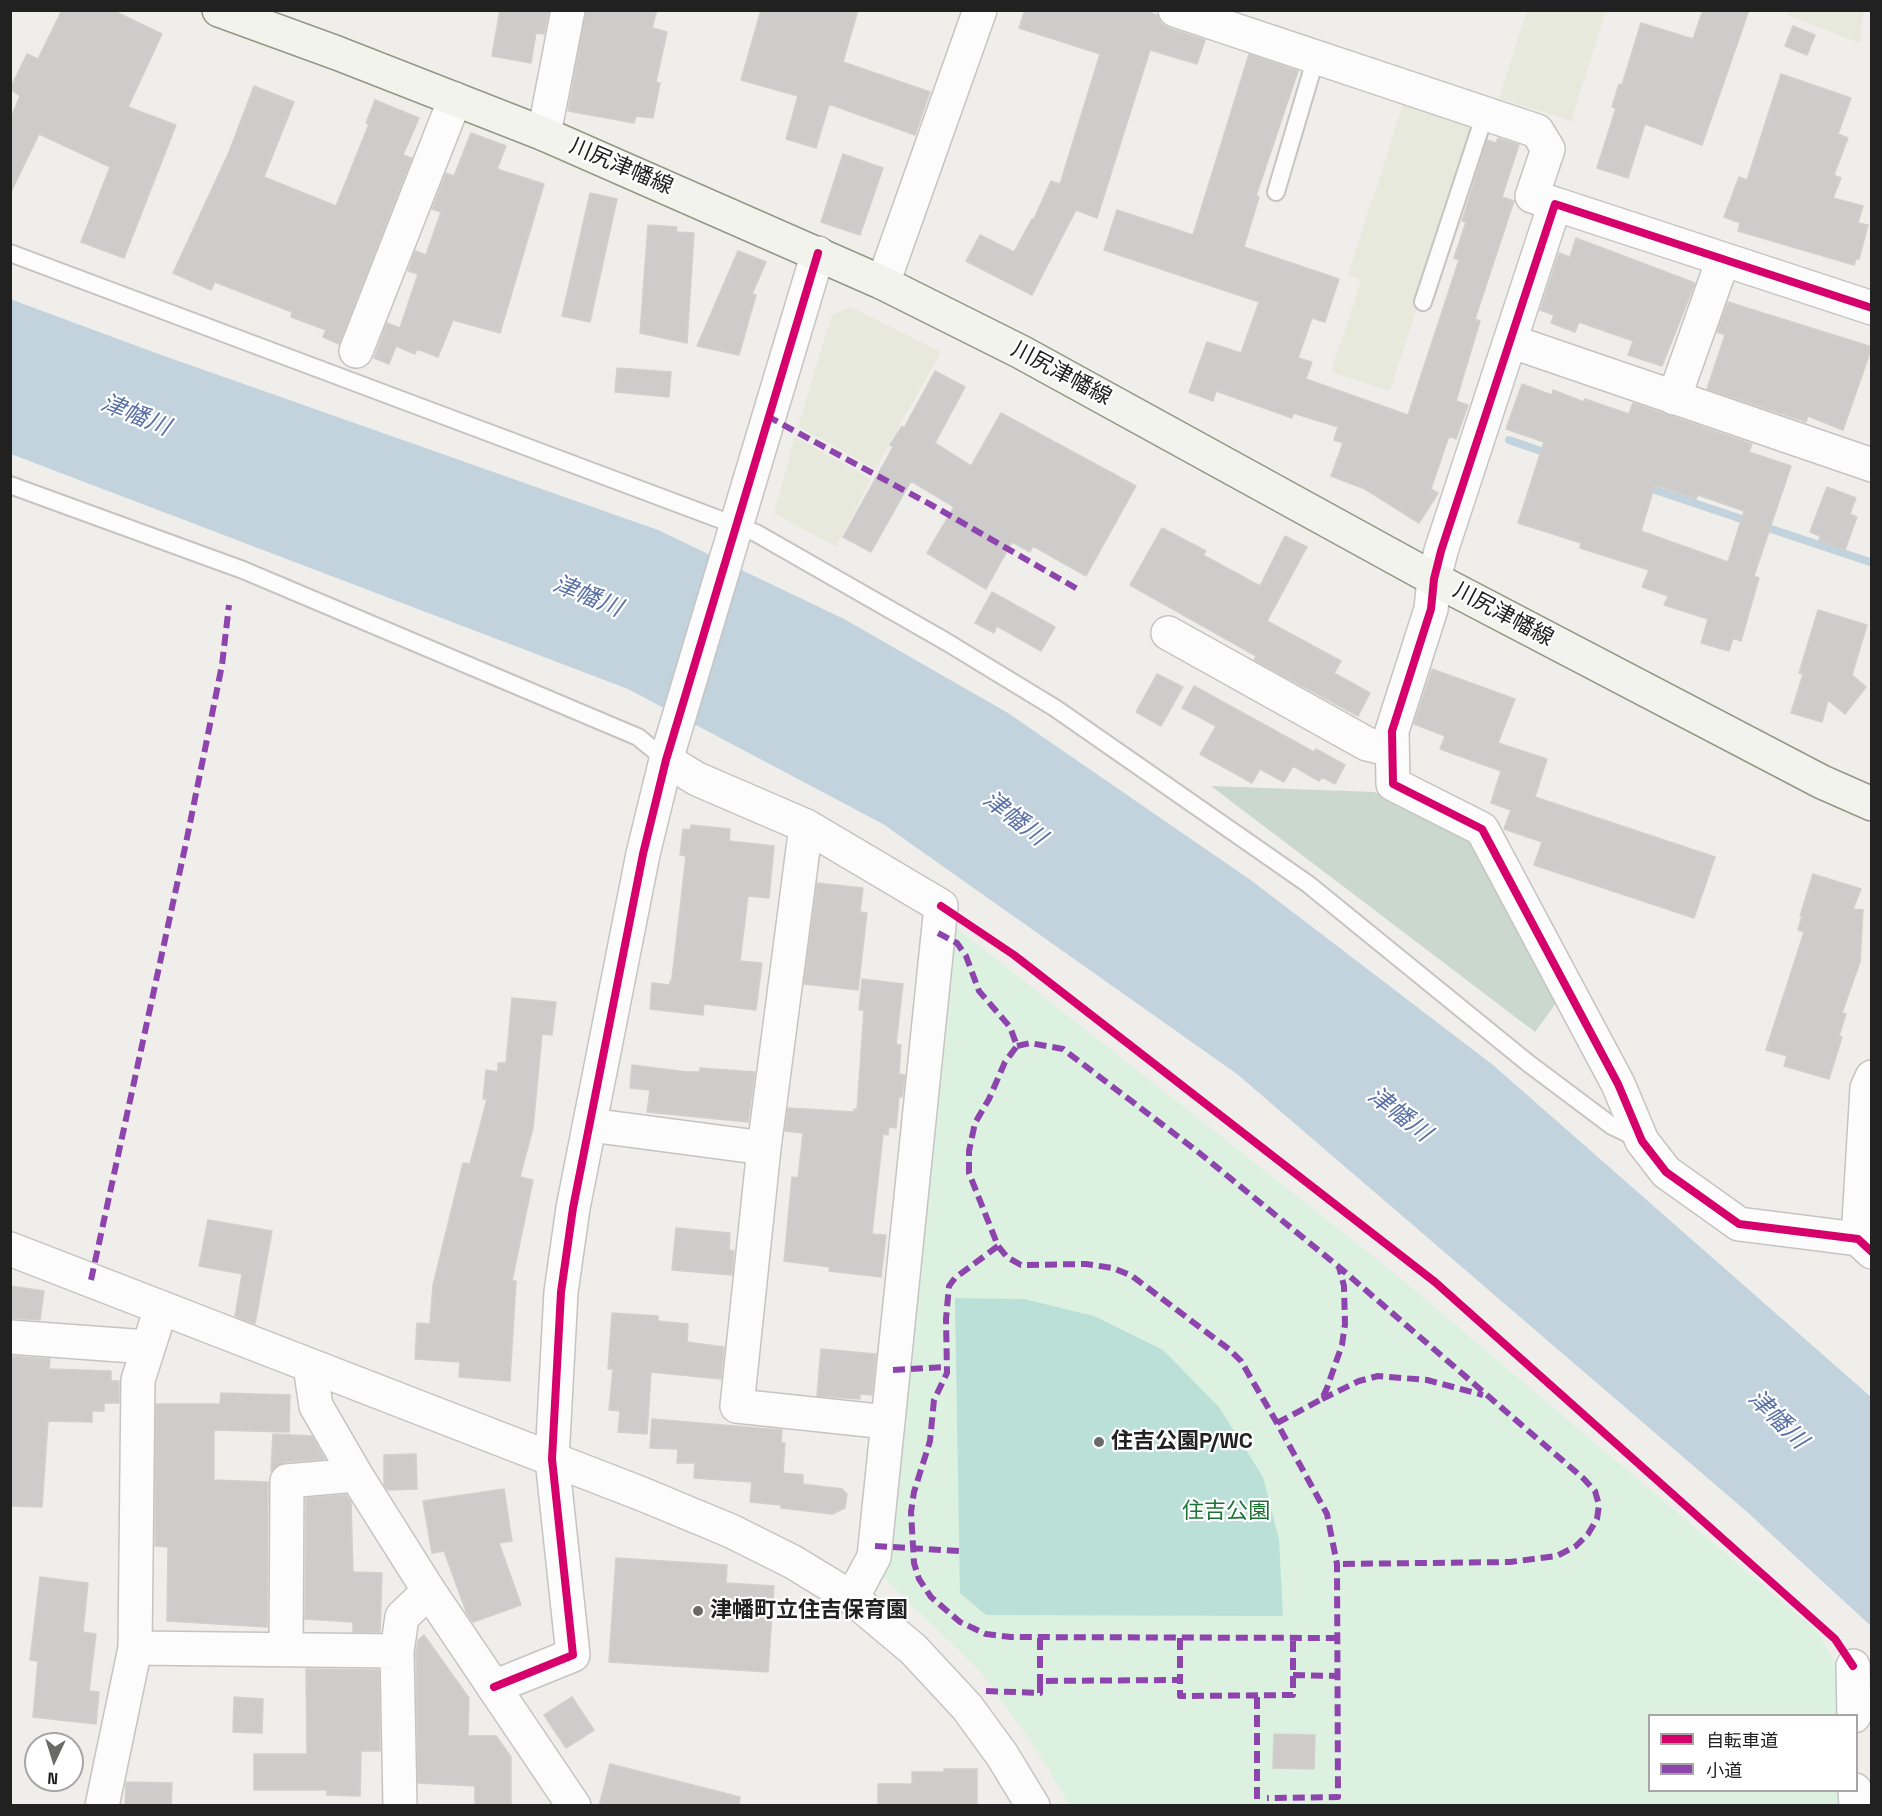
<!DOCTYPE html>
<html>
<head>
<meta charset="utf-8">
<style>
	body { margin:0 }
	#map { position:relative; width:1882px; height:1816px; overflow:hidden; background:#efeeea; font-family:"Space Grotesk","Noto Sans JP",sans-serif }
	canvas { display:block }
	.frame { position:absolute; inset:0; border:12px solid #212121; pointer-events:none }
	.legend { position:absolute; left:1648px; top:1714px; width:210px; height:78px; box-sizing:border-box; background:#fff; border:2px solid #a6a6a6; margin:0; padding:8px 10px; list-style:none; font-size:18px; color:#212121 }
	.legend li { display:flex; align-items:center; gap:12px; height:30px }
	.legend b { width:30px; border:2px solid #a6a6a6 }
	.north { position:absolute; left:24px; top:1732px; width:60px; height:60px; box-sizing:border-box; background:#fff; border:2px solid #a6a6a6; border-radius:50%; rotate:184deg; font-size:16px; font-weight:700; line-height:24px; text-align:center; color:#212121 }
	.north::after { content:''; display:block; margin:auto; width:21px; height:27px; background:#696967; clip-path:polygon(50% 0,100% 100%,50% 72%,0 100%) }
</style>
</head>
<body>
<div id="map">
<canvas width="1882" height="1816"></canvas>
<div class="frame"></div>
<ul class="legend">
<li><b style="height:8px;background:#d6006c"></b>自転車道</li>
<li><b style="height:8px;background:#8e44ad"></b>小道</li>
</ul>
<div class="north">N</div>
</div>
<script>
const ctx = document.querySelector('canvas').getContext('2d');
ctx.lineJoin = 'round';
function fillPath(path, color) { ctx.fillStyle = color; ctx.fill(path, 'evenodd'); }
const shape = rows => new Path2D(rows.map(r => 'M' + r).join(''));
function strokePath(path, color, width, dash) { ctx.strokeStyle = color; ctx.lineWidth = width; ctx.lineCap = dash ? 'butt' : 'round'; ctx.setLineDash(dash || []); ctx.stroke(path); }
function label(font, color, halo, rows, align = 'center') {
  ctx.font = font + ' "Space Grotesk","Noto Sans JP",sans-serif'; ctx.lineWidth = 4.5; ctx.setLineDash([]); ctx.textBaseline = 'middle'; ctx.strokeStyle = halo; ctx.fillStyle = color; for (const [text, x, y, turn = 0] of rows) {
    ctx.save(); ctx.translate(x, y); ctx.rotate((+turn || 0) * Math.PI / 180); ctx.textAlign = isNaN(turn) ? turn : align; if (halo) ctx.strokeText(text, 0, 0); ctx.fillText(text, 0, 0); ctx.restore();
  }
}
fillPath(shape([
	[1527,11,1606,11,1571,121,1499,98],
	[1788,11,1863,11,1860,43,1787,15],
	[1404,101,1476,124,1390,391,1331,372,1361,280,1348,275],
	[851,307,941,352,875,469,798,426,832,315],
	[795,437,871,479,836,547,774,513]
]), '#e6e9dc');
fillPath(shape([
	[1211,786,1374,792,1466,835,1559,999,1535,1032]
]), '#cbd8cd');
fillPath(shape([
	[954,926,1392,1271,1817,1631,1840,1671,1840,1715,1650,1716,1650,1790,1839,1791,1839,1805,1069,1805,1042,1758,983,1674,883,1577]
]), '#dcf1e0');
fillPath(shape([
	[955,1298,1024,1299,1094,1316,1163,1350,1219,1407,1263,1477,1279,1540,1283,1616,986,1615,960,1593]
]), '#bbe0d7');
fillPath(shape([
	[10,299,153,352,658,530,844,619,1008,713,1252,881,1493,1065,1871,1397,1871,1626,1746,1511,1237,1074,883,824,628,689,11,454]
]), '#c2d3dd');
strokePath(shape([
	[1509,440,1552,455],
	[1643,486,1870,562]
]), '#c2d3dd', 8);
const building = shape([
	[62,10,112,10,162,34,128,107,176,125,124,258,81,242,110,167,39,134,10,194,10,120,20,96,10,89,27,54,38,59,62,10],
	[500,10,549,10,544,34,536,33,531,63,492,56,500,10],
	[586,10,657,10,652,28,667,32,656,82,660,83,653,118,636,116,634,123,568,111,586,10],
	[761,10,858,10,843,62,930,92,915,135,829,104,816,148,786,139,798,96,741,80,761,10],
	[1025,10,1143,10,1157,15,1161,23,1169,28,1205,40,1197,64,1150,50,1097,218,1076,210,1032,295,966,261,980,235,1014,252,1032,219,1034,219,1051,181,1060,184,1100,54,1019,28,1025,10],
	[1703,10,1749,10,1702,145,1645,124,1628,178,1597,168,1616,108,1612,107,1619,84,1622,85,1641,23,1693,39,1703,10],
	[1793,26,1815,35,1807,55,1785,46,1793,26],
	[1249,54,1298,71,1256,196,1259,197,1244,247,1339,279,1325,322,1312,318,1298,358,1312,362,1306,379,1408,415,1459,260,1454,258,1466,222,1462,221,1487,140,1496,143,1498,138,1519,145,1502,197,1514,201,1475,319,1480,321,1456,401,1468,405,1456,439,1449,436,1431,489,1438,493,1419,523,1365,489,1331,476,1343,443,1334,440,1338,427,1293,413,1292,418,1216,391,1213,401,1189,392,1207,342,1241,353,1259,302,1104,250,1117,210,1193,235,1249,54],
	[1781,74,1851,98,1838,134,1848,138,1834,175,1841,178,1833,198,1863,206,1858,223,1868,225,1859,259,1856,259,1854,265,1738,231,1740,223,1724,217,1739,177,1747,180,1781,74],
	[254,86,294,102,264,177,336,206,369,124,366,123,375,100,419,118,403,155,412,158,339,344,323,337,326,330,291,317,292,312,215,282,211,290,173,273,229,152,254,86],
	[471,133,506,146,497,169,544,184,500,333,453,320,438,357,417,349,415,354,396,346,389,364,374,358,387,323,400,328,418,274,408,271,415,251,426,255,441,212,432,209,446,173,454,176,471,133],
	[843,154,883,168,860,235,821,222,843,154],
	[590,193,617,199,590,322,562,316,590,193],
	[648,225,677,227,676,232,694,233,687,343,640,333,648,225],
	[1576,238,1695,283,1662,366,1628,355,1633,341,1579,322,1575,332,1551,323,1554,315,1540,310,1559,253,1570,257,1576,238],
	[738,251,766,262,752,294,756,295,739,355,697,346,738,251],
	[1728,302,1872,347,1843,430,1808,416,1806,422,1707,389,1725,335,1717,332,1728,302],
	[617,368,671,372,669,397,615,392,617,368],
	[935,371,965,387,935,443,971,466,1001,413,1136,486,1086,576,1033,546,1030,552,1012,542,986,589,927,553,954,507,911,481,871,552,843,537,893,447,890,445,902,426,904,428,935,371],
	[1522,384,1552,395,1553,390,1584,402,1585,399,1629,414,1633,403,1752,444,1749,452,1791,466,1754,576,1759,578,1741,641,1733,638,1729,651,1701,643,1708,619,1664,605,1668,596,1642,587,1649,570,1580,548,1581,543,1518,523,1544,442,1506,429,1522,384],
	[1655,485,1696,499,1698,495,1744,511,1728,562,1641,531,1655,485],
	[1827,487,1856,498,1850,514,1857,517,1845,550,1819,541,1820,536,1810,532,1827,487],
	[1162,528,1206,551,1203,555,1260,586,1285,536,1307,547,1267,621,1341,661,1334,673,1370,693,1358,716,1254,660,1256,656,1130,585,1162,528],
	[992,592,1055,627,1041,651,997,626,994,633,975,623,992,592],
	[1818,610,1867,625,1852,675,1866,687,1845,714,1828,700,1822,722,1791,713,1803,674,1799,673,1818,610],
	[1432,669,1515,699,1498,743,1547,759,1535,797,1715,857,1694,918,1534,865,1542,842,1504,829,1511,810,1491,803,1501,771,1440,749,1445,736,1414,724,1432,669],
	[1157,674,1183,687,1161,726,1136,712,1157,674],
	[1194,686,1314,752,1316,749,1345,765,1335,784,1322,777,1319,781,1293,766,1284,782,1260,769,1252,783,1200,754,1216,726,1182,708,1194,686],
	[691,825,730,829,729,841,774,846,769,898,748,896,740,961,762,963,756,1010,704,1004,703,1015,650,1009,652,983,669,985,672,978,686,856,680,855,683,829,690,830,691,825],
	[1813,874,1861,889,1853,909,1863,910,1860,962,1842,1013,1846,1014,1839,1036,1842,1037,1829,1079,1784,1066,1787,1056,1766,1050,1804,932,1798,930,1802,916,1800,916,1813,874],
	[817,883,863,888,860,912,867,913,858,990,804,984,817,883],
	[862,979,903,984,896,1044,901,1045,899,1074,905,1075,902,1097,899,1097,896,1128,889,1127,888,1135,883,1134,872,1234,886,1235,881,1277,829,1271,830,1267,784,1261,792,1177,798,1178,803,1133,785,1131,788,1108,854,1112,854,1109,857,1110,864,1010,859,1010,862,979],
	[512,998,556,1002,552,1035,542,1034,533,1128,520,1177,533,1180,512,1281,516,1281,510,1381,459,1377,460,1362,415,1359,417,1323,430,1324,433,1285,463,1163,470,1164,487,1099,483,1099,486,1070,498,1072,498,1063,506,1063,512,998],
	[632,1065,687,1072,700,1072,700,1068,755,1072,748,1122,647,1112,650,1090,630,1088,632,1065],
	[208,1220,272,1231,255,1324,235,1316,242,1274,199,1266,208,1220],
	[676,1228,730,1233,729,1250,734,1251,732,1275,672,1270,676,1228],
	[10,1286,44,1291,40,1320,10,1318,10,1286],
	[612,1313,658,1316,658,1321,688,1324,687,1342,724,1347,721,1379,651,1372,647,1434,618,1432,620,1411,609,1410,613,1369,608,1369,612,1313],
	[821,1349,876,1354,872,1395,860,1394,860,1399,817,1396,821,1349],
	[10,1356,50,1359,49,1369,111,1371,111,1381,119,1381,119,1403,104,1403,104,1411,92,1411,92,1422,48,1421,42,1507,10,1506,10,1356],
	[221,1393,290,1395,289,1432,214,1430,214,1480,268,1482,267,1627,167,1621,168,1547,155,1546,156,1404,220,1404,221,1393],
	[652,1419,782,1430,781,1443,785,1443,783,1473,803,1475,803,1484,842,1489,847,1494,845,1508,832,1514,781,1508,781,1505,750,1502,752,1482,694,1478,695,1463,677,1463,678,1449,650,1448,652,1419],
	[273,1434,312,1436,325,1459,285,1462,271,1471,273,1434],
	[416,1454,417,1489,388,1490,384,1485,384,1455,416,1454],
	[504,1489,512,1541,499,1543,521,1605,473,1622,467,1614,444,1551,432,1553,423,1501,504,1489],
	[346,1495,351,1502,353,1572,382,1573,380,1632,353,1632,353,1622,305,1619,306,1498,346,1495],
	[616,1558,727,1565,726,1583,774,1586,768,1672,609,1662,616,1558],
	[40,1577,88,1583,83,1632,96,1634,89,1691,99,1692,96,1724,33,1717,38,1661,30,1660,40,1577],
	[424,1635,469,1698,468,1736,496,1736,511,1757,511,1806,475,1806,475,1786,418,1783,416,1652,418,1640,424,1635],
	[306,1669,379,1670,380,1751,361,1751,360,1796,327,1795,327,1790,254,1790,254,1754,307,1754,306,1669],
	[234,1697,263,1699,262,1733,233,1732,234,1697],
	[572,1697,594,1730,566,1748,544,1715,572,1697],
	[1274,1734,1315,1735,1314,1769,1273,1768,1274,1734],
	[610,1764,740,1797,739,1806,599,1806,610,1764],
	[944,1769,977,1769,977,1806,878,1806,878,1784,912,1784,912,1772,944,1772,944,1769],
	[126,1782,172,1783,171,1806,125,1806,126,1782]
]);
fillPath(building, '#cdccca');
strokePath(building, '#d2d0cc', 1.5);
const service = shape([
	[1276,192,1316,57],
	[10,253,756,533,945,641,1055,708,1308,884,1528,1063,1612,1126,1639,1139],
	[1423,302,1485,114],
	[10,485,243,570,638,737,666,760]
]);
const minor = shape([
	[1175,10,1537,131,1548,149,1532,196,1555,204],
	[544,134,568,10],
	[883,283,980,10],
	[1872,308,1555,204,1441,551,1434,579,1431,609,1392,731,1393,784,1482,829,1618,1084,1642,1141,1666,1172,1739,1224,1858,1239,1872,1252],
	[1510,341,1872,465],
	[356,351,455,99],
	[1674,398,1723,260],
	[1168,633,1367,744,1392,750],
	[666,760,697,779,806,826,941,906,874,1557,852,1598],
	[806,826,764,1148,737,1406,887,1422],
	[590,1125,764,1148],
	[1858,1239,1867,1088,1872,1077],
	[10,1337,147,1347],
	[310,1366,316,1406,356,1475,429,1591,574,1806],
	[135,1648,397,1651],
	[286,1649,287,1481,356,1475],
	[1853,1666,1854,1716],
	[1855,1790,1856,1806],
	[102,1806,135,1648,138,1380,161,1308],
	[400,1806,397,1651,402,1617,429,1591]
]);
const tertiary = shape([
	[10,1249,642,1494,731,1531,793,1562,852,1598,913,1649,967,1707,1002,1755,1033,1806],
	[494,1687,573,1655,552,1459,561,1292,573,1208,643,854,666,760,818,253]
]);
const secondary = shape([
	[219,10,337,53,544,134,883,283,1021,352,1434,579,1822,782,1872,804]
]);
strokePath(service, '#c5c4c2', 20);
strokePath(minor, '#c5c4c2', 36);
strokePath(tertiary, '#c5c4c2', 36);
strokePath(secondary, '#929784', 36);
strokePath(service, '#fdfcfc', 16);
strokePath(minor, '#fdfcfc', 33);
strokePath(tertiary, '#fdfcfc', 33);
strokePath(secondary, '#f2f3ed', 33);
strokePath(shape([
	[767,416,935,507,1081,591],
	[938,933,957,943,966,956,979,991,1010,1027,1017,1046,1005,1062,989,1099,975,1123,969,1151,969,1173,998,1246,1007,1257,1021,1265,1086,1264,1113,1268,1132,1276,1230,1350,1241,1361,1277,1423,1327,1514,1337,1564,1338,1797,1267,1798],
	[1017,1046,1030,1043,1063,1049,1197,1151,1339,1267,1584,1479,1595,1491,1599,1505,1597,1519,1588,1534,1576,1546,1557,1556,1510,1562,1337,1564],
	[998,1246,955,1278,949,1286,946,1319,947,1373,934,1400,930,1441,914,1492,911,1512,914,1563,919,1579,931,1597,960,1622,986,1634,1011,1637,1337,1638],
	[91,1280,186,843,222,665,229,605],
	[893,1370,947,1367],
	[1322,1399,1359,1381,1378,1376,1427,1380,1483,1395],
	[1277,1423,1322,1399,1327,1388,1342,1345,1345,1324,1344,1286,1339,1267],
	[875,1546,959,1551],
	[1040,1638,1040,1681],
	[1180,1638,1180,1680],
	[1293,1675,1338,1676],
	[986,1691,1040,1693,1040,1681,1180,1680,1180,1696,1293,1695,1293,1638],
	[1257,1799,1257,1696]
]), '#8e44ad', 6, [12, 6]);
strokePath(shape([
	[1872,308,1555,204,1441,551,1434,579,1431,609,1392,731,1393,784,1482,829,1618,1084,1642,1141,1666,1172,1739,1224,1858,1239,1872,1252],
	[941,906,1014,955,1435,1282,1835,1639,1853,1666],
	[494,1687,573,1655,552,1459,561,1292,573,1208,643,854,666,760,818,253]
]), '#d6006c', 8);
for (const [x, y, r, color] of [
	[1099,1442,6,"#696967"],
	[698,1611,6,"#696967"]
]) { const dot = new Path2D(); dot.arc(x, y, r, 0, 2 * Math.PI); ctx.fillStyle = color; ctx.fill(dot); strokePath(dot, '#fff', 2); }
label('22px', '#212121', '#fff', [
	["川尻津幡線",621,167,23],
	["川尻津幡線",1061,374,28],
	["川尻津幡線",1503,615,28]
]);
label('bold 22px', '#212121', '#fff', [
	["住吉公園P/WC",1111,1442],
	["津幡町立住吉保育園",710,1611]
], 'left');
label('22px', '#1a7433', '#fff', [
	["住吉公園",1226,1512]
]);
label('italic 24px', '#5870a6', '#fff', [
	["津幡川",135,416,22],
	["津幡川",587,597,22],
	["津幡川",1014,819,38],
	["津幡川",1399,1115,38],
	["津幡川",1777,1420,45]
]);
</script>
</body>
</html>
